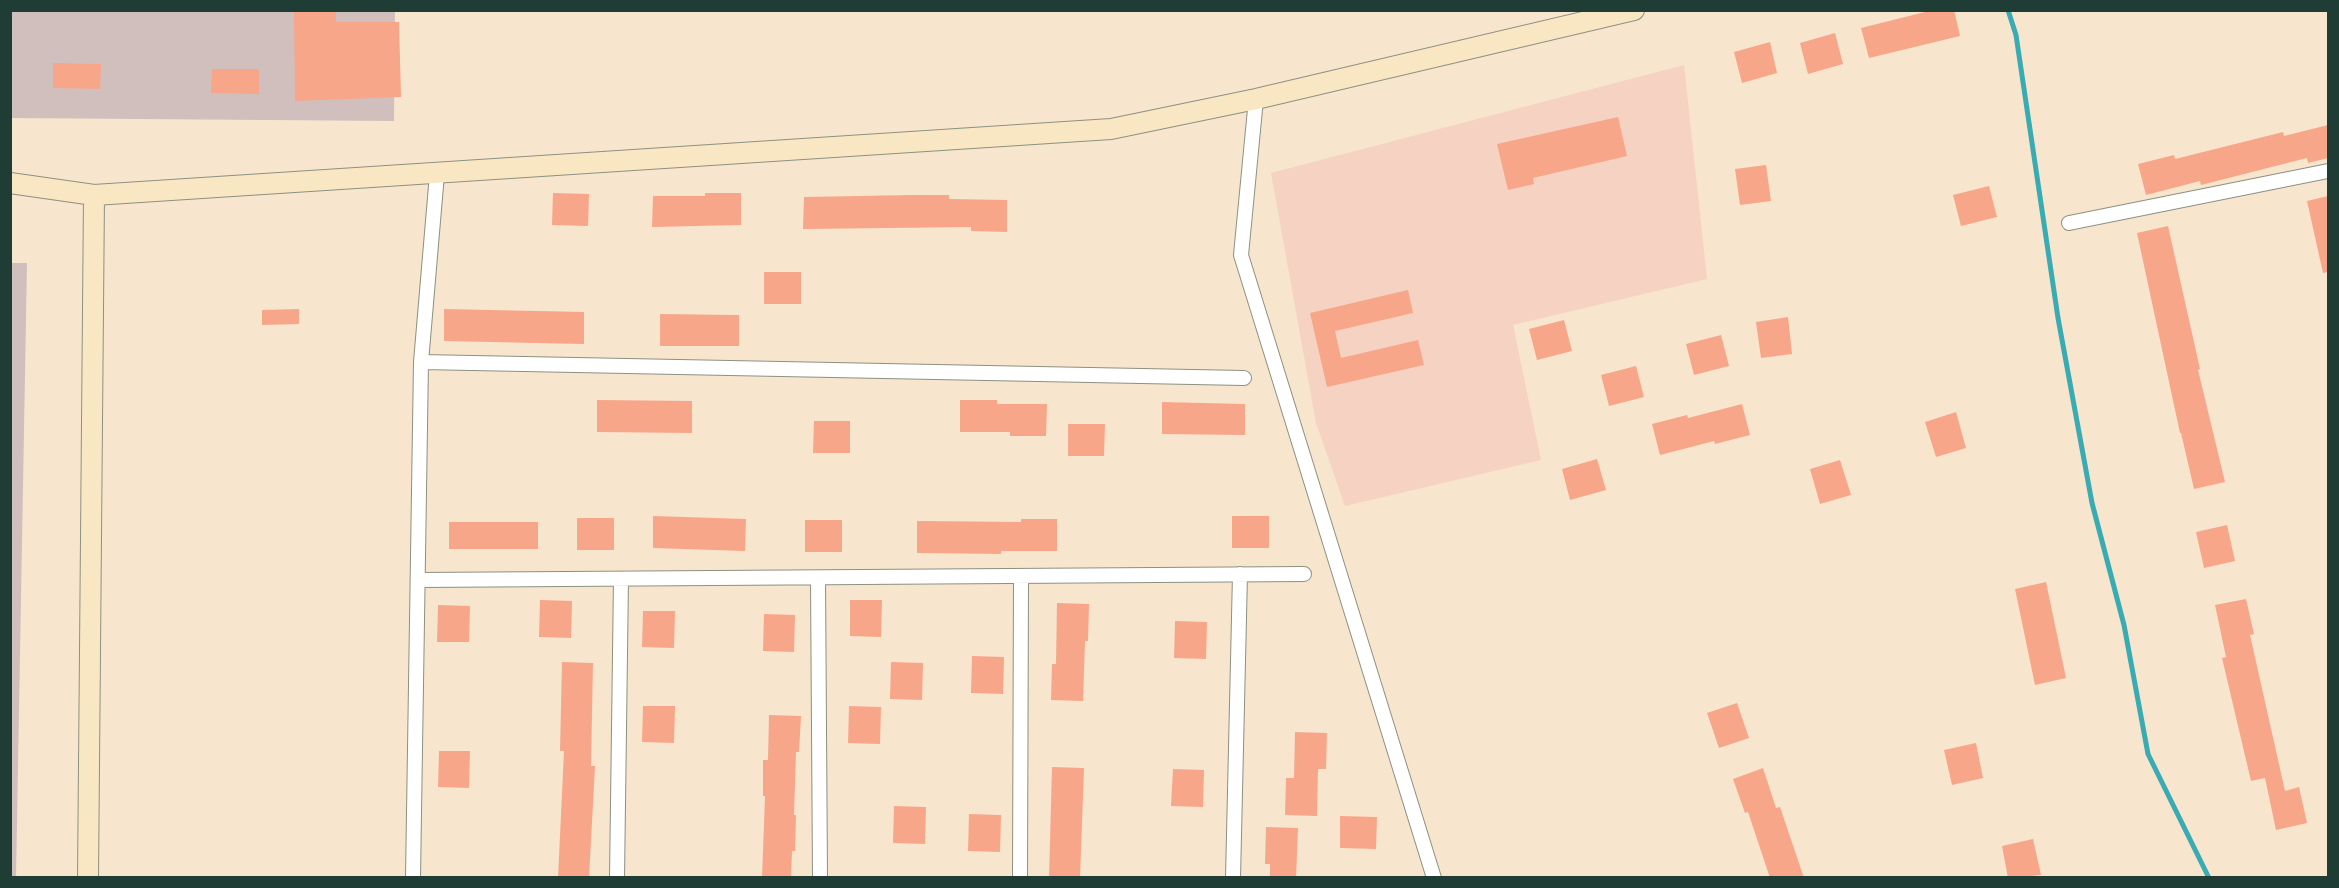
<!DOCTYPE html>
<html>
<head>
<meta charset="utf-8">
<style>
	body { margin:0 }
	#map { position:relative; width:2339px; height:888px; overflow:hidden; background:#f8e5ce; font-family:"Shantell Sans",sans-serif }
	canvas { display:block }
	.frame { position:absolute; inset:0; border:12px solid #1f3d34; pointer-events:none }
</style>
</head>
<body>
<div id="map">
<canvas width="2339" height="888"></canvas>
<div class="frame"></div>
</div>
<script>
const ctx = document.querySelector('canvas').getContext('2d');
ctx.lineJoin = 'round';
function fillPath(path, color) { ctx.fillStyle = color; ctx.fill(path, 'evenodd'); }
const shape = rows => new Path2D(rows.map(r => 'M' + r).join(''));
function strokePath(path, color, width, dash) { ctx.strokeStyle = color; ctx.lineWidth = width; ctx.lineCap = dash ? 'butt' : 'round'; ctx.setLineDash(dash || []); ctx.stroke(path); }
fillPath(shape([
	[1684,65,1707,279,1513,325,1541,460,1345,506,1316,423,1271,173]
]), '#f5d2c2');
fillPath(shape([
	[11,11,395,11,394,121,11,118],
	[11,263,27,263,16,878,10,877]
]), '#d1bfbd');
strokePath(shape([
	[2008,10,2016,35,2058,318,2092,503,2124,625,2148,754,2209,878]
]), '#39abb3', 5);
fillPath(shape([
	[294,10,336,10,336,22,399,22,401,97,295,101],
	[1933,10,1954,10,1960,36,1869,58,1861,28],
	[1835,33,1843,64,1808,74,1800,43],
	[1770,42,1777,73,1742,83,1734,52],
	[53,63,101,64,100,89,53,88],
	[212,69,259,69,259,94,211,93],
	[1618,117,1627,156,1533,178,1534,184,1508,190,1497,144],
	[2328,125,2328,158,2308,163,2307,158,2201,185,2200,181,2146,195,2138,164,2174,155,2175,159,2283,132,2284,136],
	[1766,165,1771,201,1740,205,1735,169],
	[1989,186,1997,217,1961,226,1953,195],
	[553,193,589,194,588,226,552,225],
	[705,193,741,193,741,225,652,227,653,196,705,196],
	[913,195,949,195,949,199,1007,200,1007,232,971,231,971,227,803,229,804,197],
	[2328,196,2328,272,2323,273,2307,201],
	[2168,226,2200,369,2198,370,2225,482,2194,489,2181,433,2180,433,2137,233],
	[764,272,801,272,801,304,764,304],
	[1408,290,1413,313,1335,331,1341,358,1418,340,1424,365,1327,387,1310,313],
	[299,309,299,324,262,325,262,310],
	[444,309,584,312,584,344,444,341],
	[660,314,739,315,739,346,660,346],
	[1788,317,1792,354,1761,358,1756,322],
	[1564,320,1572,351,1537,360,1529,329],
	[1721,335,1729,366,1694,375,1686,344],
	[1636,366,1644,397,1609,406,1601,375],
	[597,400,692,401,692,433,597,432],
	[960,400,997,400,997,404,1047,404,1046,436,1010,436,1010,432,960,432],
	[1162,402,1245,404,1245,435,1162,434],
	[1742,404,1750,435,1715,444,1714,441,1660,455,1652,424,1687,415,1688,418],
	[1956,412,1966,448,1936,457,1925,422],
	[814,421,850,421,850,453,813,453],
	[1068,424,1105,424,1104,456,1068,456],
	[1597,459,1606,490,1570,500,1562,469],
	[1840,460,1851,495,1820,504,1810,469],
	[653,516,746,519,745,551,653,548],
	[1232,516,1269,516,1269,548,1232,548],
	[577,518,614,518,614,550,577,550],
	[1021,519,1057,519,1057,551,1001,551,1001,554,917,553,917,521,1021,522],
	[805,520,842,520,842,552,805,552],
	[449,522,538,522,538,549,449,549],
	[2227,525,2235,561,2204,568,2196,532],
	[2046,582,2066,678,2035,685,2015,589],
	[2246,599,2254,634,2250,635,2285,791,2299,787,2307,823,2276,830,2265,778,2251,781,2222,658,2226,657,2215,605],
	[540,600,572,601,571,638,539,637],
	[850,600,882,600,881,637,850,636],
	[1057,603,1089,604,1088,641,1085,641,1083,701,1051,700,1052,664,1056,664],
	[438,605,470,606,469,642,437,642],
	[643,611,675,611,674,648,642,647],
	[764,614,795,615,794,652,763,651],
	[1175,621,1207,622,1206,659,1174,658],
	[972,656,1004,657,1003,694,971,693],
	[562,662,593,663,591,766,595,766,589,878,558,878,564,751,560,751],
	[891,662,923,663,922,700,890,699],
	[1737,703,1749,738,1719,748,1707,713],
	[643,706,675,706,674,743,642,742],
	[849,706,881,707,880,744,848,743],
	[769,715,801,716,799,752,796,752,794,815,796,815,795,851,792,851,791,878,762,878,765,796,763,796,763,760,768,760],
	[1295,732,1327,733,1326,769,1318,769,1317,816,1285,815,1286,778,1294,778],
	[1976,743,1983,778,1952,785,1944,750],
	[439,751,470,751,469,788,438,787],
	[1052,767,1084,768,1080,878,1049,878],
	[1763,768,1776,808,1780,807,1804,878,1770,878,1748,812,1745,813,1733,779],
	[1173,769,1204,770,1203,807,1171,806],
	[894,806,926,807,925,844,893,843],
	[969,814,1001,815,1000,852,968,851],
	[1340,816,1377,817,1376,849,1340,848],
	[1266,827,1298,828,1296,878,1270,878,1270,864,1265,864],
	[2033,839,2041,875,2008,878,2002,846]
]), '#f8a689');
const street = shape([
	[1256,99,1241,255,1434,878],
	[2069,223,2328,171],
	[421,362,1244,378],
	[818,578,820,878],
	[418,580,1304,574],
	[413,878,421,362,437,174],
	[617,878,621,579],
	[1020,878,1021,577],
	[1233,878,1240,574]
]);
const secondary = shape([
	[10,183,94,195,1111,129,1256,99,1634,10],
	[88,878,94,195]
]);
strokePath(street, '#8c9181', 16);
strokePath(secondary, '#8c9181', 22);
strokePath(street, '#fff', 14);
strokePath(secondary, '#f9e7c3', 20);
</script>
</body>
</html>
